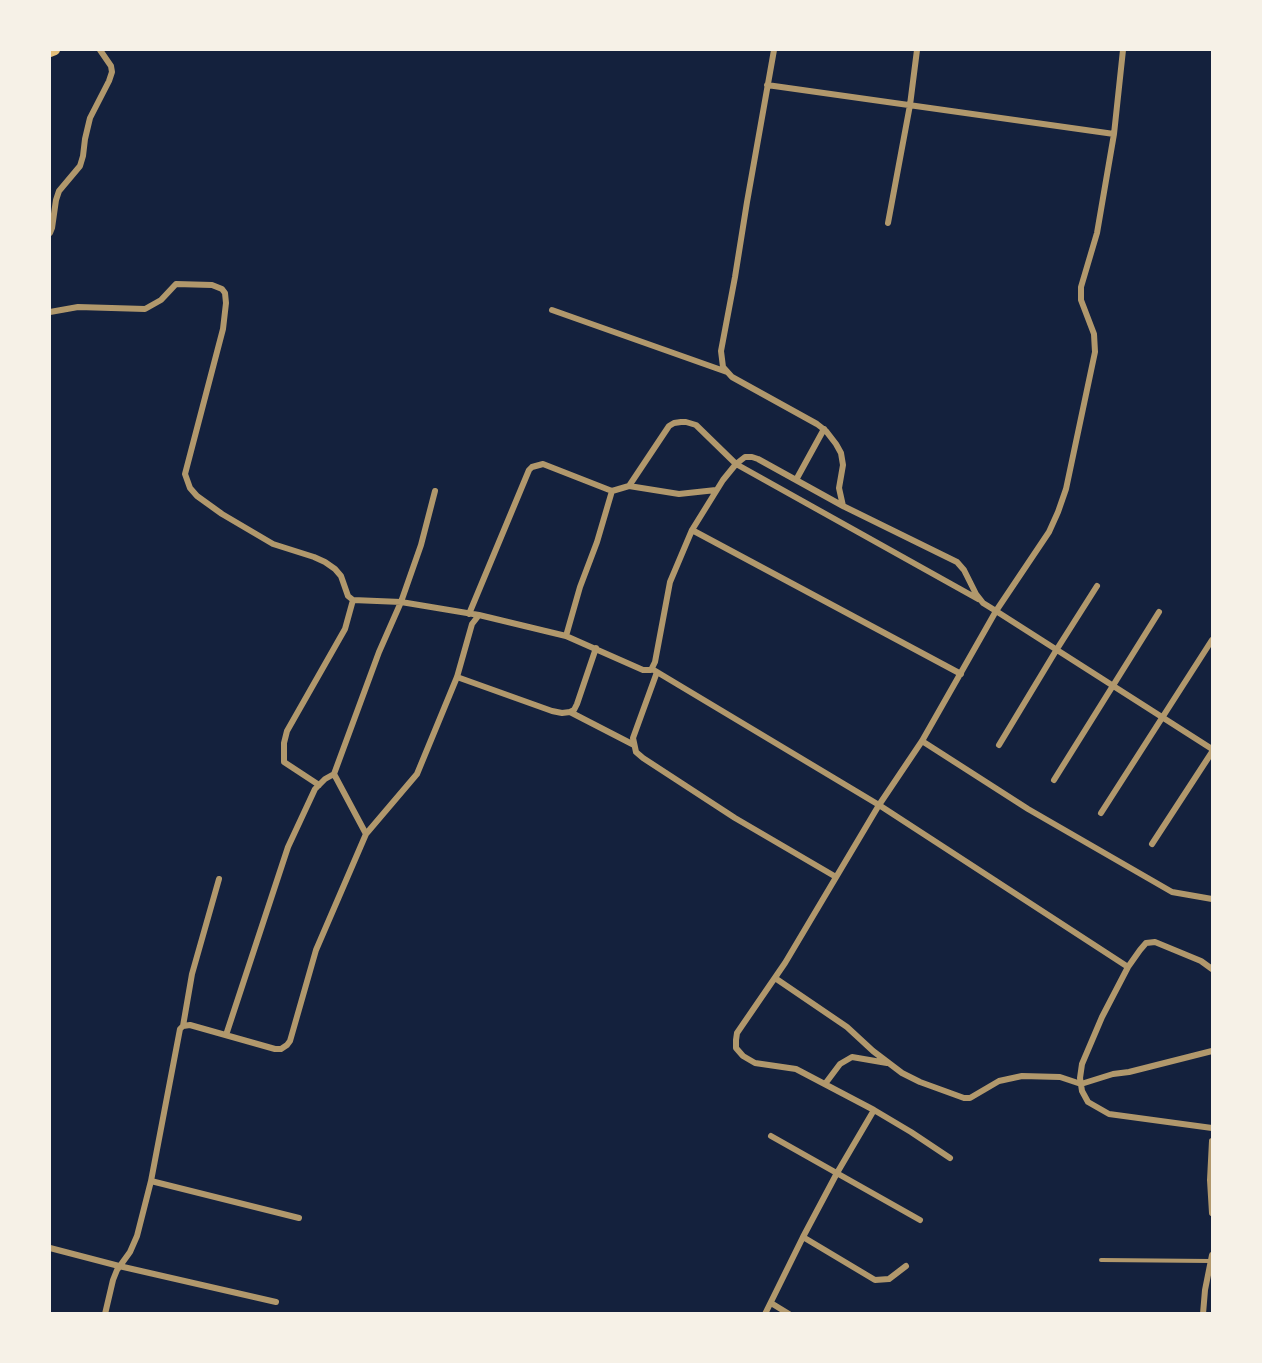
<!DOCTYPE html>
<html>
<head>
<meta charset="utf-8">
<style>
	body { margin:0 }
	#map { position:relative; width:1262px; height:1363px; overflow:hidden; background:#14213d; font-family:Karla,sans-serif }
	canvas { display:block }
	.frame { position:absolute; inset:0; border:51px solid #f6f1e7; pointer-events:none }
</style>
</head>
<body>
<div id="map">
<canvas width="1262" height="1363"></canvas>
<div class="frame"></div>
</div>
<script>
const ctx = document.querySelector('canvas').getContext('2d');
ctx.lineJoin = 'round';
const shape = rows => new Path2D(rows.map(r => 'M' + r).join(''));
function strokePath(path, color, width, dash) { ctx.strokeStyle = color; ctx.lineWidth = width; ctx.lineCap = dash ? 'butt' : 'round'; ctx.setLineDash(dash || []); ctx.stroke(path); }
strokePath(shape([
	[1101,1260,1211,1261]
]), '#b1986c', 4);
strokePath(shape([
	[774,50,747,202,735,277,721,351,723,367,732,377,817,424,826,431,836,444,841,453,843,465,839,488,843,506,957,562,964,570,976,594,983,603,996,611,1212,749],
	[767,85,1114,134],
	[888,223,910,105,917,50],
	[50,233,52,228,56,200,59,191,80,166,83,156,85,139,90,118,109,81,112,72,111,66,100,50],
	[552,310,727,372],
	[50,312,78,307,145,309,161,300,176,284,212,285,222,289,225,293,226,303,223,329,185,474,190,488,197,496,222,514,273,544,314,557,325,562,335,569,341,576,348,596,353,600,401,602,479,615],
	[796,480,824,429],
	[629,486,679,494,716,490],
	[692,530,961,674],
	[469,614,529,470,532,467,543,464,612,491],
	[566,636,580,587,597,542,612,491,629,486,669,426,674,423,681,422,686,422,696,425,736,464,978,599],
	[652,669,879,805,1128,967,1102,1017,1082,1064,1080,1078,1082,1091,1088,1102,1109,1114,1212,1128],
	[657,672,633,738,636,752,643,758,735,818,836,877],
	[457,677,552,711,562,713,570,712,574,710,577,704,596,648],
	[570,712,634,745],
	[922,741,1028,809,1172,892,1212,899],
	[999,745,1057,649,1097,586],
	[334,774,366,834],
	[1054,780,1159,612],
	[319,785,284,762,284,743,287,731,345,629,353,600],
	[1101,813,1212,640],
	[1152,844,1212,752],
	[1128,967,1140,950,1146,943,1155,942,1201,961,1212,969],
	[775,978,847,1027,873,1051,902,1073,920,1082,964,1098,970,1098,999,1081,1022,1076,1060,1077,1081,1084,1113,1074,1129,1072,1212,1051],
	[183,1026,192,974,219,879],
	[226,1035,288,847,315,789,325,779,334,774,379,652,401,602,421,545,435,491],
	[825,1084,840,1064,852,1057,887,1063],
	[874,1110,911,1132,950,1158],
	[771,1136,920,1220],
	[1212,1141,1210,1180,1212,1213],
	[151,1181,299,1218],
	[803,1237,875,1280,889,1279,906,1266],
	[50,1248,119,1266,276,1302],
	[771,1303,789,1314],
	[105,1314,113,1280,117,1270,130,1252,137,1236,151,1181,180,1029,183,1026,190,1025,275,1049,281,1049,287,1045,290,1041,316,950,366,834,417,774,457,677,472,624,479,615,566,636,643,670,651,670,655,662,670,582,692,530,723,480,736,464,745,457,752,457,758,459,843,506],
	[765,1314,803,1237,837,1173,874,1110,796,1069,755,1063,743,1056,736,1048,736,1040,737,1033,785,963,879,805,922,741,996,611,1049,532,1058,512,1066,489,1095,352,1094,334,1081,300,1081,287,1097,233,1114,134,1123,50],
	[1203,1314,1205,1290,1212,1255]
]), '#b1986c', 6);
strokePath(shape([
	[50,52,55,50]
]), '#e5c07b', 10);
</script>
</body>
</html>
